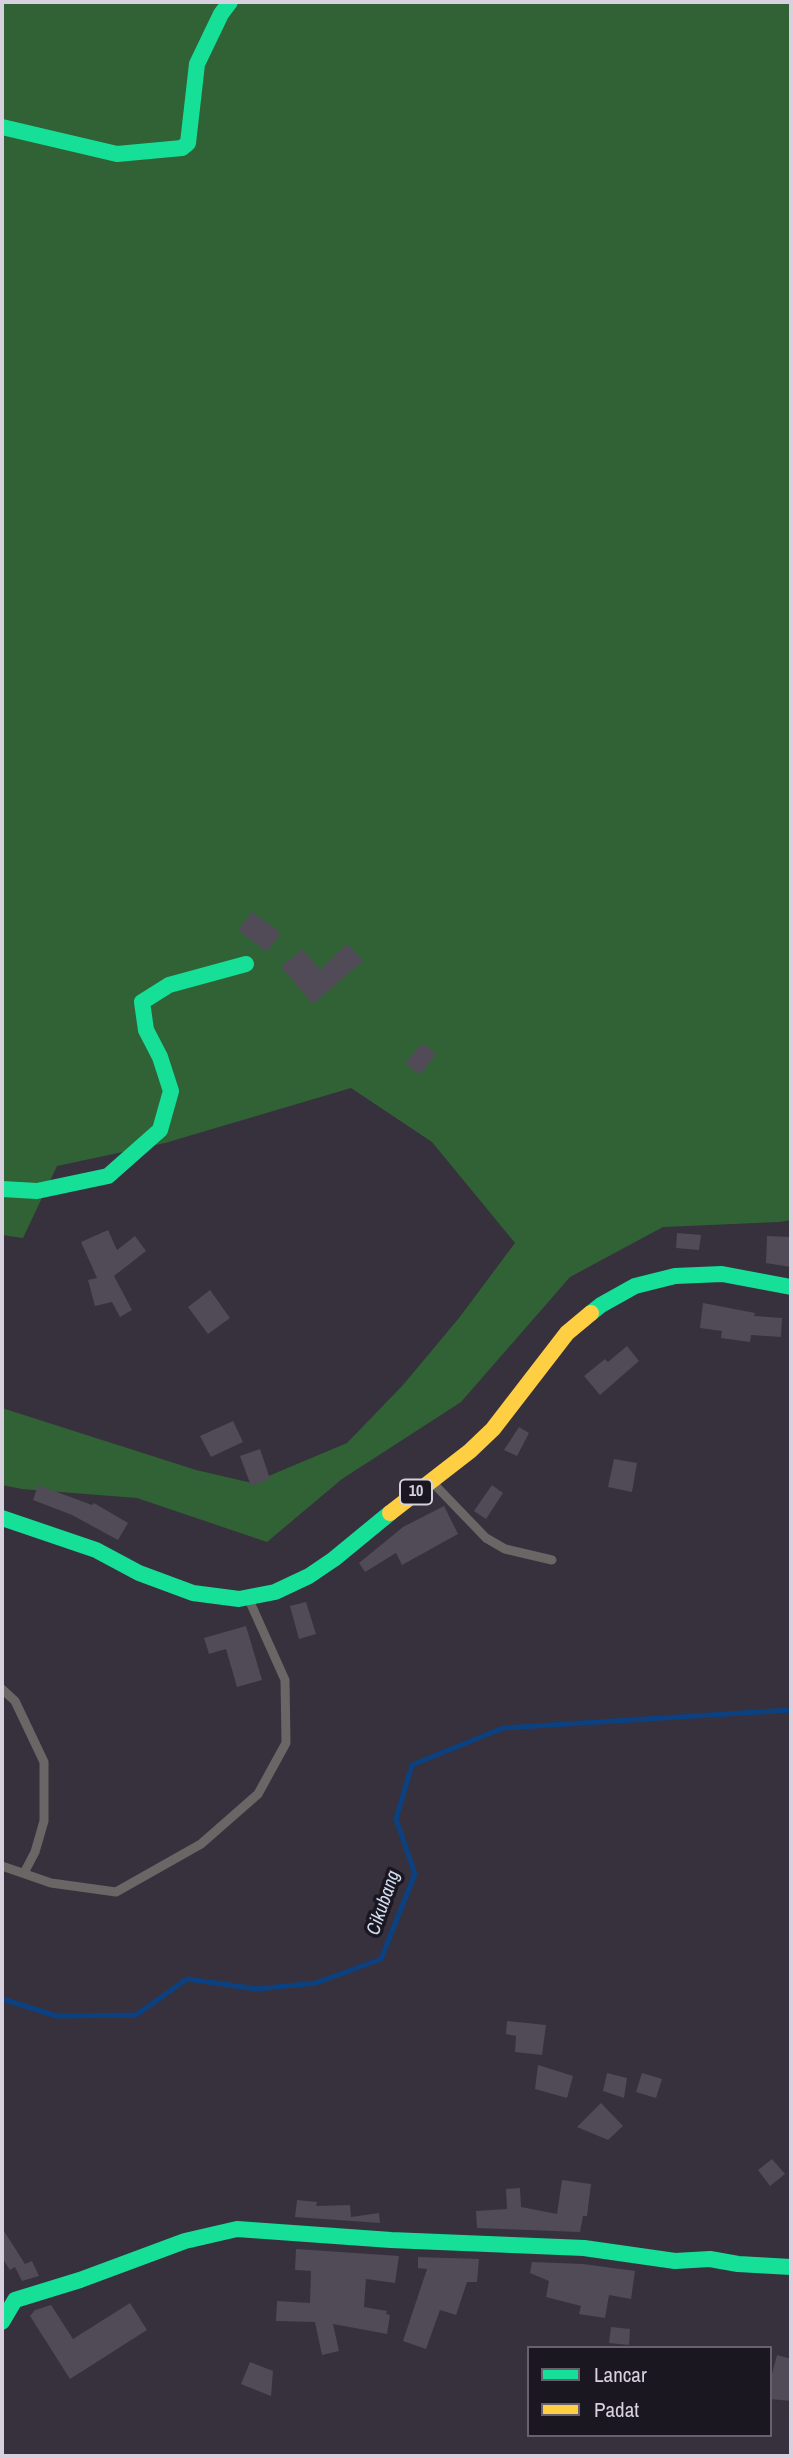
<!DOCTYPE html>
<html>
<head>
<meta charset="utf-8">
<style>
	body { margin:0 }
	#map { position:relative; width:793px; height:2458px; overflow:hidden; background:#37313e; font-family:"Archivo Narrow",sans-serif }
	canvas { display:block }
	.frame { position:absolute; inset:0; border:4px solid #d6d0df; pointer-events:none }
	.legend { position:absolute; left:527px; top:2346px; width:245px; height:91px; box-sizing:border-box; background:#1b1721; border:2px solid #66616d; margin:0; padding:9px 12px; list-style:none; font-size:21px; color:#d6d0df }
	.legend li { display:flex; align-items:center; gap:14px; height:35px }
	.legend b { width:35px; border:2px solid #66616d }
</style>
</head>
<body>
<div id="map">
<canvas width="793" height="2458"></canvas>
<div class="frame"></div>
<ul class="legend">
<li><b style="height:9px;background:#16e098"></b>Lancar</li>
<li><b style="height:9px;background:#ffcf43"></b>Padat</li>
</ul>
</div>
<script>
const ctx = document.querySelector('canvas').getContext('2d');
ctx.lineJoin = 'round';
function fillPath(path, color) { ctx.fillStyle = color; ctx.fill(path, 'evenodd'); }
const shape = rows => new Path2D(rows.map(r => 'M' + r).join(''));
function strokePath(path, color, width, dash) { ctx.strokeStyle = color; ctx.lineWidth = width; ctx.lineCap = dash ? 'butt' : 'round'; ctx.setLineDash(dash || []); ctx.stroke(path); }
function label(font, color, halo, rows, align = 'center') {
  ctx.font = font + ' "Archivo Narrow",sans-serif'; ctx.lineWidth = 7; ctx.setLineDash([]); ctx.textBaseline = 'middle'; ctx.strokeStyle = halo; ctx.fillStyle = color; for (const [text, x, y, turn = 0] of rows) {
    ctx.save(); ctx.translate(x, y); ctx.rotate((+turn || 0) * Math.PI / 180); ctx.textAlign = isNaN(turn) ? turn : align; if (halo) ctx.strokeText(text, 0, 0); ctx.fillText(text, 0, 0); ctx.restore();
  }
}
fillPath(shape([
	[2,2,791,2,791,1220,779,1222,663,1227,570,1277,461,1402,342,1479,267,1542,137,1498,22,1489,2,1485,2,1408,196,1470,252,1483,347,1443,403,1385,459,1318,515,1243,432,1142,351,1088,165,1143,57,1166,23,1238,2,1235]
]), '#306235');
strokePath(shape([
	[2,1999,57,2016,136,2015,187,1979,257,1989,316,1983,381,1959,415,1874,396,1819,412,1765,503,1728,791,1710]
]), '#0b4180', 5);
fillPath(shape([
	[252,912,281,933,267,952,238,930],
	[347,944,363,961,313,1004,281,967,302,949,320,970],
	[422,1043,436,1054,420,1075,405,1063],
	[108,1230,117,1250,135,1236,146,1251,114,1276,132,1310,120,1317,112,1302,95,1306,88,1280,97,1278,81,1242],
	[677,1233,701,1235,699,1250,676,1248],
	[767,1236,791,1237,791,1267,766,1263],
	[210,1290,230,1318,208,1334,188,1307],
	[703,1303,755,1313,754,1316,782,1318,781,1337,751,1335,750,1342,721,1338,722,1331,700,1328],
	[627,1346,639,1361,600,1395,584,1376,605,1359,608,1362],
	[233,1421,243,1442,211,1457,200,1436],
	[519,1427,529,1433,517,1456,504,1450],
	[260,1449,270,1479,251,1486,240,1456],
	[614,1459,637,1463,632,1492,608,1487],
	[38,1485,92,1505,94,1503,128,1523,118,1540,72,1515,33,1500],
	[492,1485,503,1493,486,1519,474,1511],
	[444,1506,458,1534,402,1565,396,1553,365,1572,359,1563,403,1527],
	[306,1602,316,1634,299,1639,290,1606],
	[246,1626,262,1680,237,1687,226,1649,209,1654,204,1638],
	[507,2021,546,2025,542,2055,515,2052,516,2036,506,2034],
	[538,2065,573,2076,567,2098,535,2089],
	[607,2073,627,2078,624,2098,603,2091],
	[642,2073,662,2079,656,2098,636,2092],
	[601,2103,623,2126,608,2140,577,2127],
	[772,2159,785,2174,770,2186,758,2170],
	[562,2180,591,2184,587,2216,583,2216,580,2232,477,2228,476,2211,507,2209,506,2189,520,2188,521,2207,557,2214],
	[297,2200,317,2202,316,2206,350,2205,351,2217,379,2213,380,2223,295,2217],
	[2,2228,25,2264,32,2261,39,2276,22,2281,15,2267,10,2270,2,2258],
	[296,2249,399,2256,395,2283,366,2279,364,2307,387,2311,386,2314,390,2315,387,2334,333,2324,339,2351,322,2355,315,2322,276,2321,277,2301,310,2303,311,2271,295,2270],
	[418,2257,479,2259,477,2282,467,2282,456,2315,440,2310,426,2349,403,2341,427,2269,418,2268],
	[532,2262,583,2264,635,2271,631,2299,609,2295,605,2318,579,2314,581,2306,546,2297,549,2281,530,2273],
	[130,2303,147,2330,70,2379,30,2316,35,2310,51,2305,73,2339],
	[611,2327,630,2329,629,2345,609,2343],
	[777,2355,791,2359,791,2401,770,2399,770,2374,772,2374],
	[250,2362,273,2371,271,2396,241,2384]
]), '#504b56');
strokePath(shape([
	[434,1484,486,1538,505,1549,552,1560],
	[2,1689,15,1701,44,1762,44,1821,35,1852,24,1873],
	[2,1866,51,1883,116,1892,201,1844,258,1794,286,1743,285,1680,250,1602]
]), '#6a6665', 9);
strokePath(shape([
	[2,127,117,154,182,148,188,143,197,64,221,14,230,2],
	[2,1189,37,1191,108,1176,160,1130,171,1091,160,1057,146,1030,142,1002,169,985,246,964],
	[591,1313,601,1305,635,1286,675,1276,722,1274,791,1287],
	[2,1518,96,1550,139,1573,193,1593,239,1599,275,1592,309,1576,334,1559,390,1513],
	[2,2322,15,2300,80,2280,185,2241,237,2229,391,2240,584,2248,675,2261,710,2259,738,2264,791,2267]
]), '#16e098', 16);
strokePath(shape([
	[390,1513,470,1451,493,1429,567,1333,591,1313]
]), '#ffcf43', 16);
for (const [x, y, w] of [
	[416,1492,32]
]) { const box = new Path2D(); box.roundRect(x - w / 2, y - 12.5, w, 25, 5); ctx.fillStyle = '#1b1721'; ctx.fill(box); strokePath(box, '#d6d0df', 2); }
label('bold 16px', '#d6d0df', null, [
	["10",416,1492]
]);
label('italic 19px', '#cfddf1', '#1b1721', [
	["Cikubang",384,1903,-71]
]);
</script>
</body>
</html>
